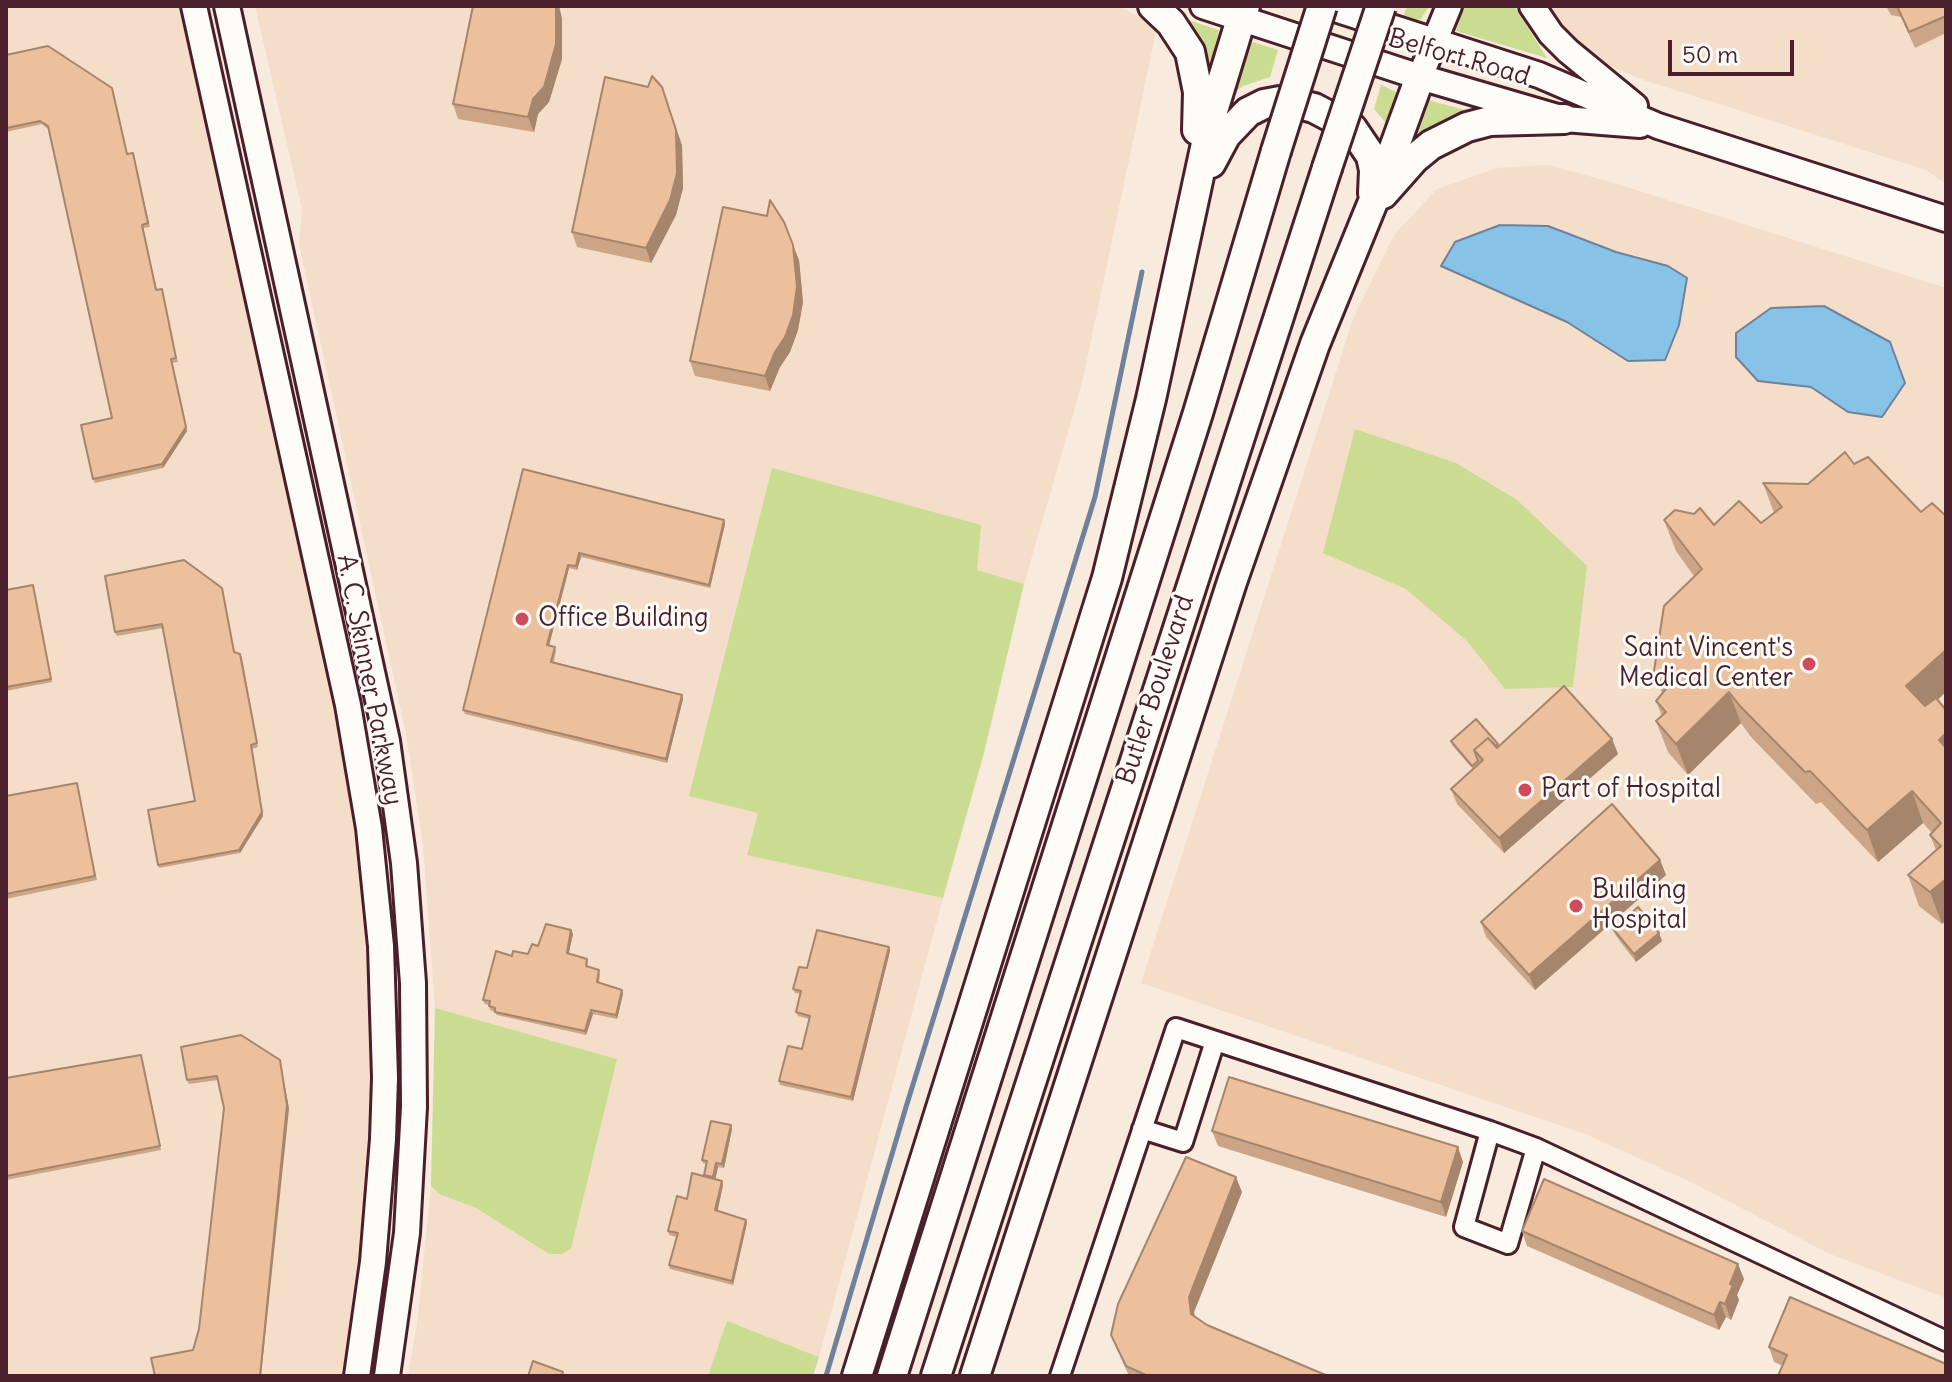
<!DOCTYPE html>
<html>
<head>
<meta charset="utf-8">
<style>
	body { margin:0 }
	#map { position:relative; width:1952px; height:1382px; overflow:hidden; background:#f8eadc; font-family:Delius,sans-serif }
	canvas { display:block }
	.frame { position:absolute; inset:0; border:8px solid #4a1f2b; pointer-events:none }
	.scale { position:absolute; left:1668px; top:40px; width:126px; height:36px; box-sizing:border-box; border:4px solid #4a1f2b; border-top:0; padding-left:10px; font-size:24px; line-height:28px; white-space:nowrap; color:#4a1f2b; -webkit-text-stroke:6px #fdfcf7; paint-order:stroke }
</style>
</head>
<body>
<div id="map">
<canvas width="1952" height="1382"></canvas>
<div class="frame"></div>
<div class="scale">50 m</div>
</div>
<script>
const ctx = document.querySelector('canvas').getContext('2d');
ctx.lineJoin = 'round';
function fillPath(path, color) { ctx.fillStyle = color; ctx.fill(path, 'evenodd'); }
const shape = rows => new Path2D(rows.map(r => 'M' + r).join(''));
function strokePath(path, color, width, dash) { ctx.strokeStyle = color; ctx.lineWidth = width; ctx.lineCap = dash ? 'butt' : 'round'; ctx.setLineDash(dash || []); ctx.stroke(path); }
function label(font, color, halo, rows, align = 'center') {
  ctx.font = font + ' Delius,sans-serif'; ctx.lineWidth = 6; ctx.setLineDash([]); ctx.textBaseline = 'middle'; ctx.strokeStyle = halo; ctx.fillStyle = color; for (const [text, x, y, turn = 0] of rows) {
    ctx.save(); ctx.translate(x, y); ctx.rotate((+turn || 0) * Math.PI / 180); ctx.textAlign = isNaN(turn) ? turn : align; if (halo) ctx.strokeText(text, 0, 0); ctx.fillText(text, 0, 0); ctx.restore();
  }
}
fillPath(shape([
	[6,6,183,6,345,766,363,888,369,996,370,1145,363,1231,351,1335,343,1376,6,1376],
	[255,6,1118,6,1157,27,1082,383,1024,584,977,571,759,813,747,854,943,898,819,1357,727,1322,708,1376,408,1376,417,1325,431,1186,439,1194,476,1208,549,1254,562,1254,571,1249,617,1059,435,1008,423,845,406,734,299,244,302,209],
	[1544,6,1946,6,1946,184,1926,170,1644,80,1603,63,1573,44],
	[1548,165,1614,183,1946,288,1946,1298,1830,1254,1693,1183,1588,1135,1141,983,1353,319,1394,235,1437,189,1497,168]
]), '#f4ddc9');
fillPath(shape([
	[1407,6,1429,6,1421,19,1414,21,1403,18],
	[1464,6,1514,6,1547,58,1456,31],
	[1188,20,1219,30,1210,71,1208,72,1186,21],
	[1253,42,1278,50,1270,77,1243,86,1232,94,1245,50],
	[1381,85,1398,93,1392,115,1386,123,1374,109],
	[1428,100,1476,113,1414,143],
	[1355,429,1456,463,1517,500,1587,566,1573,687,1505,689,1467,641,1406,589,1323,553],
	[772,468,981,525,977,570,1024,584,984,753,943,898,747,855,758,813,689,796],
	[435,1008,617,1059,571,1249,562,1254,549,1254,476,1208,439,1194,431,1186],
	[727,1321,819,1357,813,1376,708,1376]
]), '#c9dc91');
const water = shape([
	[1500,225,1548,226,1616,252,1668,266,1687,278,1679,325,1665,360,1628,361,1567,322,1441,266,1455,242,1500,225],
	[1824,306,1890,342,1905,383,1882,417,1848,412,1811,387,1758,381,1736,357,1736,333,1771,308,1824,306]
]);
fillPath(water, '#87c3e7');
strokePath(water, '#6f819c', 2);
strokePath(shape([
	[826,1376,906,1107,1095,497,1142,272]
]), '#6f819c', 5);
const minor = shape([
	[1142,1129,1183,1142,1215,1041],
	[1490,1131,1536,1148],
	[1060,1376,1176,1028,1490,1131,1464,1227,1508,1244,1536,1148,1946,1341]
]);
const major = shape([
	[194,6,348,705,369,828,381,946,385,1078,383,1139,373,1262,357,1376],
	[227,6,387,741,404,863,413,983,414,1107,407,1233,387,1376],
	[1203,6,1420,77,1564,119,1640,125],
	[1326,6,1539,75,1658,126,1946,219],
	[1532,6,1551,34,1568,51,1635,106],
	[1420,77,1449,6]
]);
const highway = shape([
	[1153,6,1171,23,1190,52,1198,92,1197,130],
	[1211,163,1226,135,1248,112,1264,104,1280,101,1298,104,1314,108,1352,128,1371,156,1374,170,1373,193],
	[1383,194,1414,159,1431,145,1467,127,1490,121,1564,119],
	[857,1376,1107,578,1151,399,1213,111,1245,6],
	[892,1376,1198,413,1276,151],
	[936,1376,1327,168],
	[975,1376,1232,582,1315,344,1386,170,1420,77]
]);
strokePath(minor, '#4a1f2b', 24);
strokePath(major, '#4a1f2b', 30);
strokePath(highway, '#4a1f2b', 34);
strokePath(minor, '#fdfcf7', 18);
strokePath(major, '#fdfcf7', 24);
strokePath(highway, '#fdfcf7', 28);
const highwayBridge = shape([
	[1276,151,1322,6],
	[1327,168,1381,6]
]);
strokePath(highwayBridge, '#4a1f2b', 34, []);
strokePath(highwayBridge, '#fdfcf7', 28);
fillPath(shape([
	[473,6,559,6,562,19,562,59,549,102,538,114,534,132,458,119,453,104],
	[1886,6,1946,6,1946,33,1915,48,1901,17,1891,15],
	[6,55,127,154,134,157,150,227,143,228,157,290,178,362,172,363,187,431,163,468,95,483,93,479,112,418,49,130,42,124,6,132],
	[682,145,683,188,676,215,651,263,577,247,572,232],
	[799,260,803,302,798,330,790,352,780,367,770,391,695,376,690,361],
	[523,469,724,520,725,524,710,588,581,557,577,570,569,568,549,646,555,647,556,651,554,662,682,695,683,699,667,763,465,714,463,710],
	[1763,483,1946,710,1942,924,1919,906,1908,875,1936,850,1930,835,1932,833,1923,823,1878,862,1821,802,1816,804,1751,737,1741,723,1688,775,1668,752,1656,721,1662,716,1656,701,1662,693,1654,671,1694,576,1676,551,1664,520,1714,525,1761,523,1774,513],
	[33,585,52,682,6,691,6,590],
	[223,592,235,653,242,657,258,747,252,749,263,816,240,853,159,868,158,865,195,801,163,628,117,636,115,632],
	[1612,739,1618,754,1504,853,1457,804,1451,789,1473,769,1452,745,1451,741,1498,744,1499,746],
	[77,783,97,880,6,899,6,796],
	[1660,860,1666,875,1535,990,1486,937,1481,922],
	[1613,929,1659,933,1662,941,1636,962,1616,936],
	[571,930,573,934,569,953,587,959,588,962,587,967,600,974,599,983,623,994,617,1019,593,1014,586,1035,497,1015,495,1012,490,1010,489,1005,485,1004,483,1000,512,956,528,954,538,946],
	[889,947,890,951,853,1101,780,1085,779,1081,802,1049,809,1019,798,1016,796,1012,801,994,795,993,793,989,807,968],
	[142,1059,161,1150,6,1180,6,1078],
	[280,1060,289,1109,199,1329,224,1108,218,1080,189,1084,187,1080],
	[731,1125,732,1129,724,1168,718,1167,715,1179,722,1181,723,1185,717,1210,747,1223,733,1285,670,1269,669,1265,677,1237,669,1235,668,1231,687,1199,705,1176,706,1164,703,1163,702,1160],
	[1212,1131,1463,1162,1446,1217,1218,1146],
	[1242,1192,1194,1312,1195,1316,1207,1325,1328,1376,1129,1376,1111,1335],
	[1522,1231,1744,1279,1737,1295,1739,1300,1731,1320,1726,1317,1719,1330,1527,1246],
	[1769,1347,1946,1364,1783,1366,1774,1362]
]), '#cba586');
fillPath(shape([
	[556,6,559,6,562,19,562,59,549,102,538,114,534,132,528,117],
	[662,87,682,145,683,188,676,215,651,263,646,248],
	[793,245,799,260,803,302,798,330,790,352,780,367,770,391,765,376],
	[172,363,187,431,163,468,162,464],
	[724,520,725,524,710,588,709,585],
	[579,553,581,557,577,570,576,566],
	[568,565,569,568,548,649,547,645],
	[1946,650,1946,692,1918,718,1906,686],
	[1729,692,1741,723,1688,775,1676,744],
	[682,695,683,699,667,763,666,759],
	[1946,733,1946,759,1939,740],
	[1612,739,1618,754,1504,853,1499,838],
	[251,745,263,816,240,853,239,850],
	[1912,791,1923,823,1878,862,1867,830],
	[1660,860,1666,875,1535,990,1529,975],
	[1946,879,1946,920,1942,924,1930,892],
	[571,930,573,934,568,956,567,953],
	[1659,933,1662,941,1636,962,1634,954],
	[889,947,890,951,853,1101,851,1097],
	[622,990,623,994,617,1019,616,1015],
	[591,1010,593,1014,586,1035,585,1031],
	[280,1060,289,1109,261,1376,260,1376],
	[731,1125,732,1129,724,1168,722,1164],
	[1458,1147,1463,1162,1446,1217,1441,1202],
	[716,1163,718,1167,715,1181,713,1177],
	[1236,1177,1242,1192,1194,1312,1196,1329,1191,1314,1189,1297],
	[722,1181,723,1185,717,1214,715,1210],
	[746,1220,747,1223,733,1285,732,1281],
	[1738,1264,1744,1279,1737,1295,1739,1300,1731,1320,1725,1304,1730,1284],
	[1720,1302,1726,1317,1719,1330,1714,1315]
]), '#a5866d');
const building = shape([
	[473,6,556,6,556,44,544,87,533,99,528,117,453,104,473,6],
	[1897,6,1946,6,1946,16,1909,32,1897,6],
	[48,46,112,88,127,154,133,153,148,223,142,225,156,290,162,289,176,358,171,359,186,427,162,464,93,479,81,425,112,418,48,126,40,121,6,128,6,55,48,46],
	[652,76,662,87,676,130,677,173,670,200,646,248,572,232,605,77,648,87,652,76],
	[770,200,784,222,793,245,797,287,793,315,785,337,775,352,765,376,690,361,723,207,767,216,770,200],
	[1845,452,1854,464,1868,457,1921,512,1932,503,1946,516,1946,650,1906,686,1925,706,1936,698,1946,710,1946,733,1939,740,1946,748,1946,879,1930,892,1908,875,1941,846,1930,835,1941,823,1912,791,1867,830,1810,771,1805,772,1740,706,1729,692,1676,744,1656,721,1666,712,1656,701,1666,689,1654,671,1664,606,1702,569,1664,520,1675,510,1694,514,1700,508,1714,525,1739,501,1761,523,1782,507,1763,483,1808,484,1845,452],
	[523,469,724,520,709,585,579,553,576,566,568,565,547,645,555,647,551,662,682,695,666,759,463,710,523,469],
	[184,560,222,588,234,652,240,654,257,743,251,745,262,812,239,850,158,865,148,810,195,801,162,624,115,632,105,576,184,560],
	[33,585,51,679,6,687,6,590,33,585],
	[1564,686,1612,739,1499,838,1451,789,1483,760,1474,750,1488,738,1497,748,1564,686],
	[1476,719,1498,744,1496,746,1488,738,1474,750,1478,761,1472,766,1451,741,1476,719],
	[77,783,95,876,6,894,6,796,77,783],
	[1612,804,1660,860,1529,975,1481,922,1612,804],
	[1638,907,1659,933,1634,954,1613,929,1638,907],
	[546,924,571,930,567,953,587,959,586,966,599,970,597,982,622,990,616,1015,591,1010,585,1031,495,1012,495,1008,489,1006,490,1001,483,1000,496,951,512,956,513,951,528,954,532,944,538,946,546,924],
	[817,930,889,947,851,1097,779,1081,788,1046,802,1049,810,1016,796,1012,801,991,793,989,799,967,807,968,817,930],
	[241,1035,280,1060,287,1105,260,1376,155,1376,151,1358,193,1350,199,1329,224,1108,217,1076,187,1080,181,1047,241,1035],
	[141,1055,160,1146,6,1176,6,1078,141,1055],
	[1229,1077,1458,1147,1441,1202,1212,1131,1229,1077],
	[711,1121,731,1125,722,1164,716,1163,713,1177,704,1175,707,1161,702,1160,711,1121],
	[1186,1157,1236,1177,1189,1297,1191,1314,1207,1325,1328,1376,1148,1376,1126,1366,1111,1335,1118,1304,1186,1157],
	[692,1173,722,1181,715,1210,746,1220,732,1281,669,1265,678,1233,668,1231,677,1196,687,1199,692,1173],
	[1544,1179,1738,1264,1730,1284,1733,1285,1725,1304,1720,1302,1714,1315,1522,1231,1544,1179],
	[1790,1297,1946,1364,1946,1376,1778,1376,1787,1355,1769,1347,1790,1297],
	[533,1361,563,1372,562,1376,528,1376,533,1361]
]);
fillPath(building, '#ecc09c');
strokePath(building, '#a5866d', 2);
for (const [x, y, r, color] of [
	[522,619,8,"#d1495b"],
	[1809,664,8,"#d1495b"],
	[1525,790,8,"#d1495b"],
	[1576,906,8,"#d1495b"]
]) { const dot = new Path2D(); dot.arc(x, y, r, 0, 2 * Math.PI); ctx.fillStyle = color; ctx.fill(dot); strokePath(dot, '#fdfcf7', 3); }
label('26px', '#4a1f2b', '#fdfcf7', [
	["Belfort Road",1459,58,16],
	["A. C. Skinner Parkway",369,680,79],
	["Butler Boulevard",1156,690,-72]
]);
label('26px', '#4a1f2b', '#fdfcf7', [
	["Office Building",538,619],
	["Saint Vincent's",1793,649,"right"],
	["Medical Center",1793,679,"right"],
	["Part of Hospital",1541,790],
	["Building",1592,891],
	["Hospital",1592,921]
], 'left');
</script>
</body>
</html>
